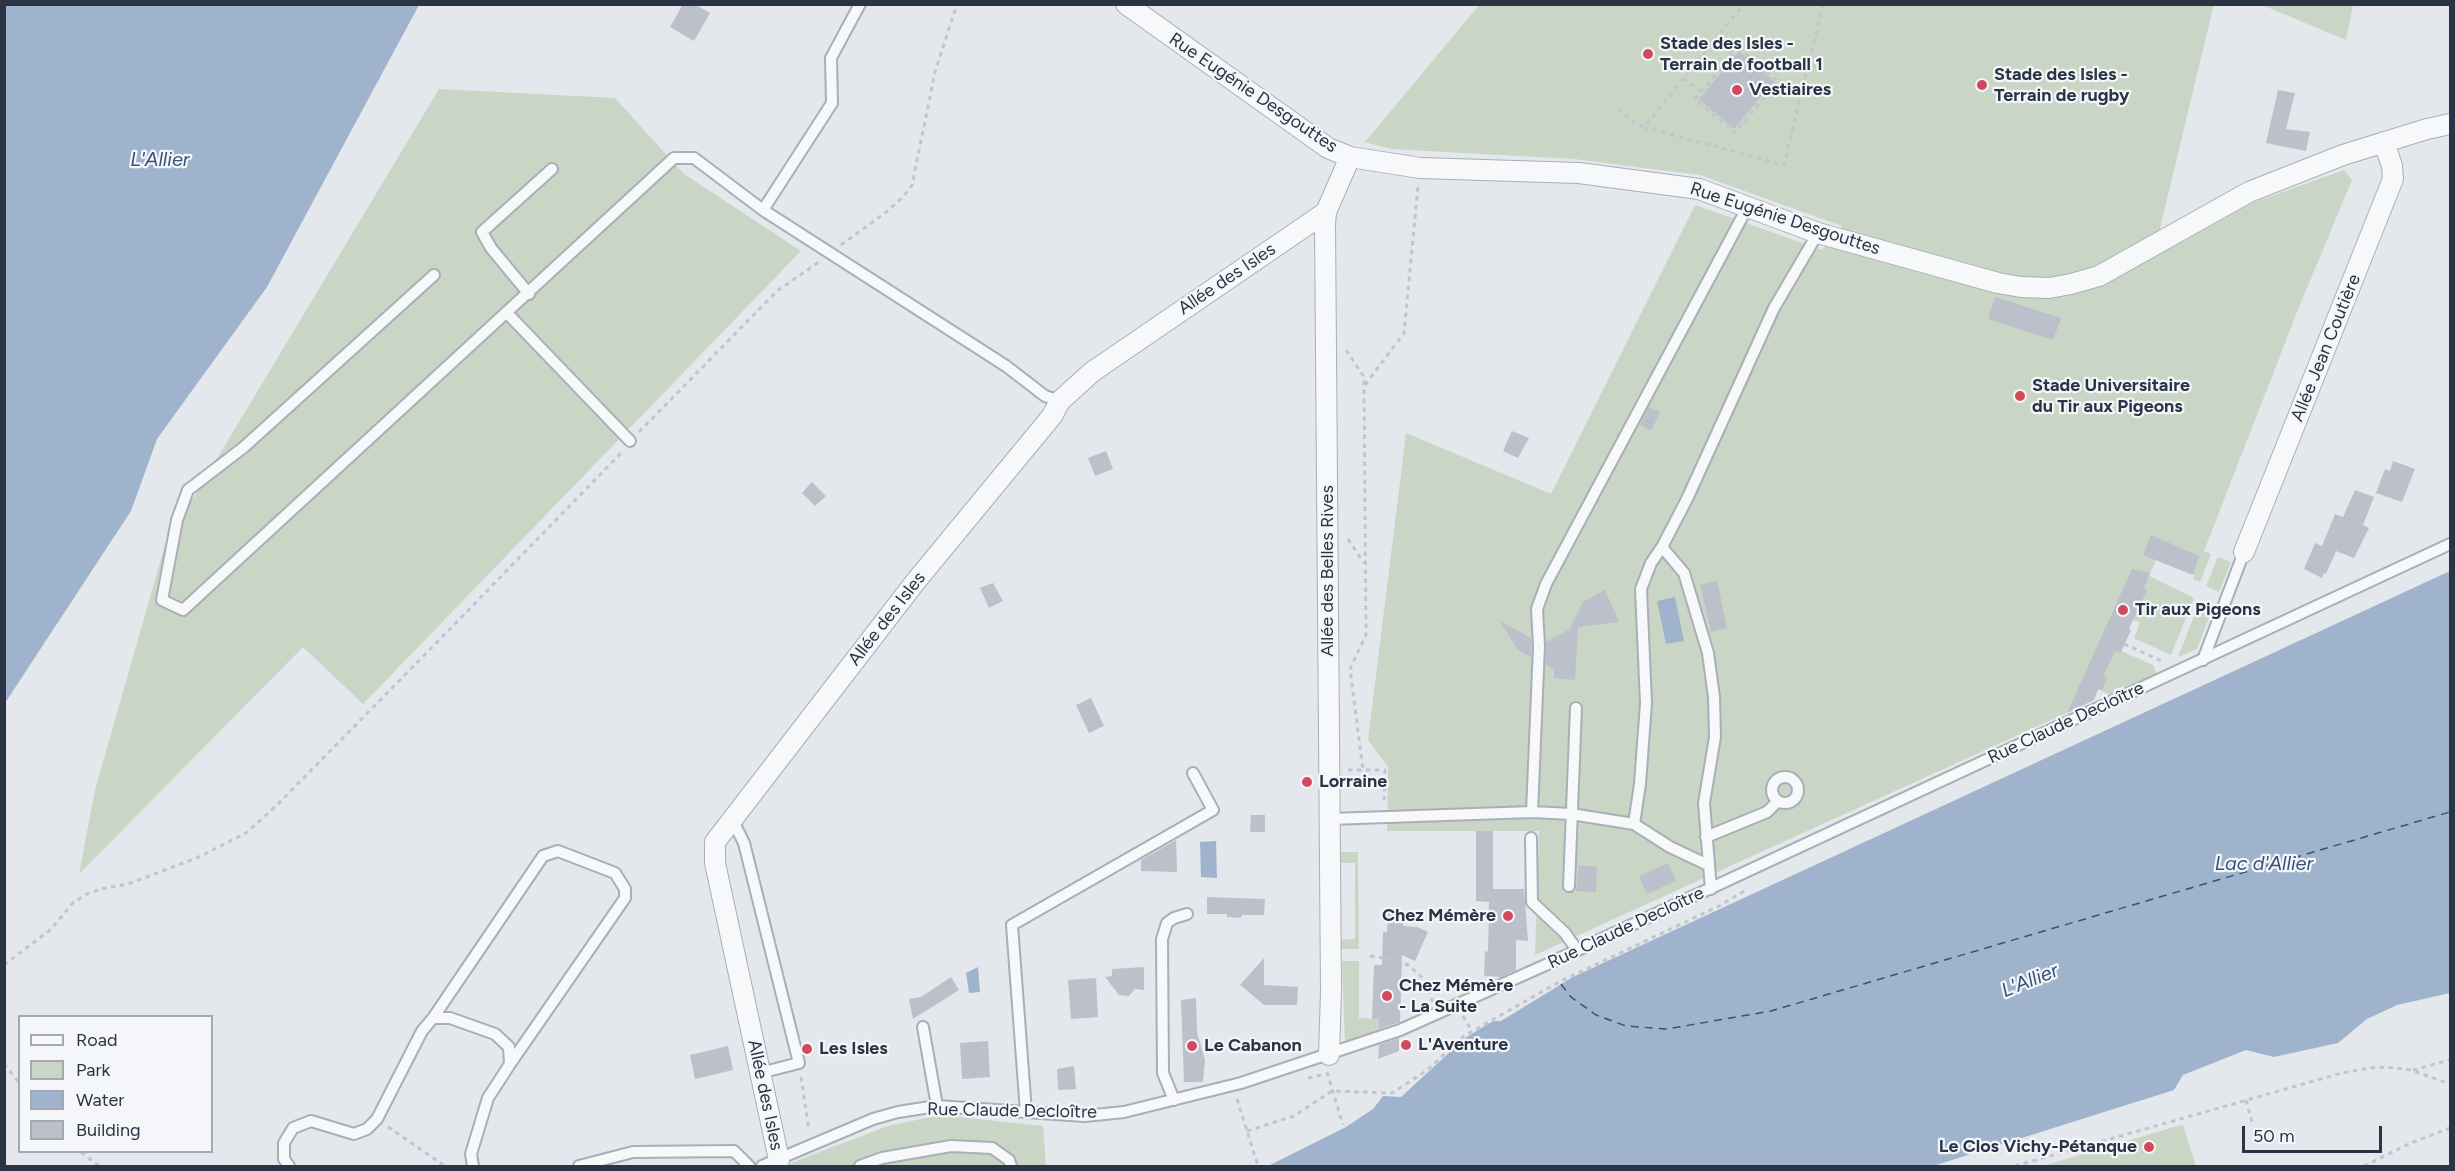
<!DOCTYPE html>
<html>
<head>
<meta charset="utf-8">
<style>
	body { margin:0 }
	#map { position:relative; width:2455px; height:1171px; overflow:hidden; background:#e4e7ec; font-family:Figtree,sans-serif }
	canvas { display:block }
	.frame { position:absolute; inset:0; border:6px solid #2b3445; pointer-events:none }
	.legend { position:absolute; left:18px; top:1015px; width:195px; height:138px; box-sizing:border-box; background:#f4f6f9; border:2px solid #a4a8b1; margin:0; padding:8px 10px; list-style:none; font-size:18px; color:#2b3445 }
	.legend li { display:flex; align-items:center; gap:12px; height:30px }
	.legend b { width:30px; border:2px solid #a4a8b1 }
	.scale { position:absolute; left:2242px; top:1126px; width:140px; height:27px; box-sizing:border-box; border:3px solid #2b3445; border-top:0; padding-left:8px; font-size:18px; line-height:21px; white-space:nowrap; color:#2b3445; -webkit-text-stroke:4px #f4f6f9; paint-order:stroke }
</style>
</head>
<body>
<div id="map">
<canvas width="2455" height="1171"></canvas>
<div class="frame"></div>
<ul class="legend">
<li><b style="height:8px;background:#f7f8fa"></b>Road</li>
<li><b style="height:16px;background:#c9d6c5"></b>Park</li>
<li><b style="height:16px;background:#9fb4cc"></b>Water</li>
<li><b style="height:16px;background:#bbc0ca"></b>Building</li>
</ul>
<div class="scale">50 m</div>
</div>
<script>
const ctx = document.querySelector('canvas').getContext('2d');
ctx.lineJoin = 'round';
function fillPath(path, color) { ctx.fillStyle = color; ctx.fill(path, 'evenodd'); }
const shape = rows => new Path2D(rows.map(r => 'M' + r).join(''));
function strokePath(path, color, width, dash) { ctx.strokeStyle = color; ctx.lineWidth = width; ctx.lineCap = dash ? 'butt' : 'round'; ctx.setLineDash(dash || []); ctx.stroke(path); }
function label(font, color, halo, rows, align = 'center') {
  ctx.font = font + ' Figtree,sans-serif'; ctx.lineWidth = 4.5; ctx.setLineDash([]); ctx.textBaseline = 'middle'; ctx.strokeStyle = halo; ctx.fillStyle = color; for (const [text, x, y, turn = 0] of rows) {
    ctx.save(); ctx.translate(x, y); ctx.rotate((+turn || 0) * Math.PI / 180); ctx.textAlign = isNaN(turn) ? turn : align; if (halo) ctx.strokeText(text, 0, 0); ctx.fillText(text, 0, 0); ctx.restore();
  }
}
fillPath(shape([
	[2214,4,2160,228,2171,248,2252,203,2344,170,2352,180,2299,307,2204,551,2211,554,2200,582,2193,579,2194,575,2156,560,2149,576,2194,598,2171,655,2134,638,2140,623,2130,618,2129,629,2131,630,2121,651,2153,665,2157,674,2110,695,2098,689,2095,698,2084,705,1535,955,1539,831,1387,831,1388,767,1368,740,1406,433,1551,494,1695,205,1822,250,1842,226,1700,175,1574,159,1392,149,1365,142,1479,5],
	[2262,5,2353,5,2346,40],
	[439,89,615,98,684,174,801,251,363,704,303,647,79,874,95,790,165,545],
	[2218,557,2231,562,2219,592,2206,586],
	[2200,601,2213,607,2197,649,2178,657],
	[1340,852,1358,852,1359,949,1341,949,1341,940,1355,939,1355,863,1340,863],
	[1342,961,1359,961,1359,1018,1379,1019,1381,1028,1378,1029,1379,1031,1345,1044],
	[940,1115,1043,1126,1046,1166,783,1166,888,1126],
	[2183,1125,2196,1166,2043,1166,2174,1127]
]), '#c9d6c5');
fillPath(shape([
	[5,4,419,5,267,287,157,439,131,511,5,703],
	[2450,571,2450,993,2397,1005,2367,1019,2338,1043,2274,1057,2246,1050,2183,1075,2174,1090,1933,1166,1268,1166,1346,1127,1373,1109,1383,1096,1401,1097,1465,1038,1493,1021,1501,1021,1573,977],
	[1675,597,1684,641,1666,644,1657,601],
	[1216,841,1217,878,1201,877,1200,842],
	[978,967,980,992,969,993,966,973]
]), '#9fb4cc');
strokePath(shape([
	[1561,984,1571,997,1596,1015,1626,1026,1667,1029,1771,1011,2450,812]
]), '#34527a', 1.5, [8, 6]);
fillPath(shape([
	[683,4,694,4,710,13,694,41,670,27],
	[1739,51,1774,81,1734,129,1699,99],
	[2278,90,2295,93,2286,129,2310,132,2306,151,2266,143],
	[1995,297,2061,318,2053,340,1988,319],
	[1649,407,1660,412,1651,431,1640,425],
	[1512,431,1529,438,1518,458,1503,451],
	[1106,451,1113,469,1095,476,1088,458],
	[2393,461,2415,469,2402,502,2376,493,2385,469,2390,471],
	[812,482,826,496,815,506,802,493],
	[2355,490,2374,497,2363,525,2369,528,2354,558,2336,551,2326,574,2324,573,2322,578,2304,569,2315,543,2322,546,2335,514,2343,517],
	[2151,535,2199,556,2193,575,2143,555],
	[2132,569,2150,573,2144,588,2147,590,2129,629,2131,630,2121,652,2115,651,2103,676,2107,677,2102,690,2098,689,2094,700,2067,713],
	[1717,581,1727,628,1711,632,1700,584],
	[993,583,1003,601,989,608,980,588],
	[1605,590,1619,622,1578,627,1575,680,1554,678,1554,669,1546,665,1546,642,1574,627,1570,628,1583,602],
	[1500,621,1531,638,1531,657,1517,649],
	[1091,698,1104,726,1089,733,1076,705],
	[1251,815,1265,815,1265,832,1250,832],
	[1476,831,1493,831,1493,889,1524,889,1528,941,1516,940,1516,970,1501,977,1484,976,1485,951,1488,952,1489,902,1476,901],
	[1176,840,1177,872,1141,871,1141,860],
	[1668,863,1676,881,1647,894,1639,876],
	[1579,865,1597,867,1596,892,1576,891],
	[1207,897,1265,899,1264,915,1242,915,1241,918,1227,917,1227,914,1207,914],
	[1388,913,1403,914,1403,926,1417,927,1428,932,1415,961,1402,955,1400,1022,1379,1029,1379,1019,1372,1019,1374,965,1382,965,1383,932,1387,932],
	[1264,958,1264,985,1298,987,1297,1005,1264,1005,1239,984,1241,984],
	[1144,967,1144,990,1135,989,1129,996,1119,995,1105,977,1112,976,1112,969],
	[951,977,959,990,913,1019,909,999,921,997],
	[1096,978,1098,1017,1071,1019,1068,980],
	[1196,998,1197,1032,1205,1060,1203,1082,1184,1082,1181,1000],
	[1399,1038,1399,1051,1378,1059,1379,1045],
	[988,1041,990,1077,962,1079,960,1043],
	[728,1046,733,1070,695,1079,690,1055],
	[1074,1066,1076,1089,1058,1090,1057,1069]
]), '#bbc0ca');
const lane = shape([
	[763,210,832,103,831,58,860,4],
	[434,275,244,447,188,490,177,520,162,600,183,610,674,158,694,158,763,210,1006,366,1045,396,1060,401],
	[529,294,491,248,482,232,552,169],
	[507,313,630,441],
	[2203,660,2244,552],
	'1772 790a13 13 0 1 1 26 0a13 13 0 1 1-26 0Z',
	[1532,812,1539,646,1537,609,1546,584,1747,208],
	[1330,819,1532,812,1571,814,1634,824,1670,847,1708,865],
	[730,821,736,827,744,843,799,1063,760,1073],
	[1634,824,1640,784,1646,703,1641,589,1651,563,1662,547],
	[1706,837,1767,812,1778,801],
	[1531,838,1532,902,1565,933,1577,950],
	[1569,886,1576,708],
	[1711,889,1704,803,1715,737,1714,697,1708,653,1684,573,1662,547,1687,499,1774,308,1818,233],
	[433,1018,543,856,558,851,615,873,625,889,625,898,510,1064],
	[923,1027,937,1106],
	[1174,1100,1163,1073,1162,939,1167,923,1174,918,1187,914],
	[1026,1112,1012,925,1213,810,1193,773],
	[289,1166,284,1159,284,1143,293,1128,311,1121,354,1134,367,1129,377,1119,422,1031,433,1018,450,1018,495,1034,509,1047,510,1064,488,1098,471,1154,473,1166],
	[579,1166,633,1152,734,1151,749,1166],
	[762,1166,873,1119,898,1112,937,1106,1085,1116,1124,1112,1241,1083,1400,1030,1550,963,2450,544],
	[860,1166,882,1158,951,1146,992,1148,1009,1160,1011,1166]
]);
const street = shape([
	[1126,4,1328,148,1350,157,1420,168,1579,173,1699,189,1818,233,1998,283,2021,287,2049,288,2071,284,2099,276,2249,192,2343,155,2427,129,2450,124],
	[2244,552,2393,179,2392,166,2384,142],
	[1329,1055,1331,991,1325,225,1326,212,1350,157],
	[779,1160,715,863,715,842,916,581,1052,416,1060,401,1092,372,1326,212]
]);
strokePath(lane, '#a9aeb7', 14);
strokePath(street, '#a9aeb7', 22);
strokePath(shape([
	[1715,40,1732,54],
	[1739,48,1778,81,1735,133,1695,99,1739,48],
	[1684,78,1701,92],
	[1618,109,1634,123,1644,127,1744,4],
	[1644,127,1784,165,1823,4],
	[841,245,885,213,903,197,912,185,935,72,957,4],
	[1346,350,1364,377,1366,635,1350,669,1363,770],
	[1365,385,1404,333,1418,186],
	[639,432,777,291,819,262],
	[1348,539,1364,563],
	[2124,644,2164,662],
	[1348,770,1385,770,1384,805],
	[1370,956,1393,959,1408,965,1424,979,1433,1002],
	[4,965,50,930,73,903,87,894,101,889,128,884,199,857,246,833,276,806,449,630,623,451],
	[1463,1016,1472,1031],
	[4,1064,20,1084],
	[2413,1070,2450,1060],
	[1327,1072,1343,1125],
	[801,1077,809,1130],
	[1308,1078,1325,1074],
	[1237,1099,1258,1166],
	[2246,1100,2253,1126],
	[388,1127,445,1166],
	[1247,1131,1294,1116,1332,1091,1392,1093,1426,1071,1464,1036,1559,982,1719,906,1746,890],
	[81,1152,99,1166],
	[2015,1166,2342,1073,2376,1067,2396,1068,2411,1070,2450,1084],
	[2364,1166,2411,1143,2450,1128]
]), '#c2c5cb', 3, [4.5, 4.5]);
strokePath(lane, '#f7f8fa', 10);
strokePath(street, '#f7f8fa', 20);
for (const [x, y, r, color] of [
	[1648,54,6,"#d1495b"],
	[1982,85,6,"#d1495b"],
	[1737,90,6,"#d1495b"],
	[2020,396,6,"#d1495b"],
	[2123,610,6,"#d1495b"],
	[1307,782,6,"#d1495b"],
	[1508,916,6,"#d1495b"],
	[1387,996,6,"#d1495b"],
	[1406,1045,6,"#d1495b"],
	[1192,1046,6,"#d1495b"],
	[807,1049,6,"#d1495b"],
	[2149,1147,6,"#d1495b"]
]) { const dot = new Path2D(); dot.arc(x, y, r, 0, 2 * Math.PI); ctx.fillStyle = color; ctx.fill(dot); strokePath(dot, '#f4f6f9', 2); }
label('bold 18px', '#2b3445', '#f4f6f9', [
	["Stade des Isles -",1660,44],
	["Terrain de football 1",1660,65],
	["Stade des Isles -",1994,75],
	["Terrain de rugby",1994,96],
	["Vestiaires",1749,90],
	["Stade Universitaire",2032,386],
	["du Tir aux Pigeons",2032,407],
	["Tir aux Pigeons",2135,610],
	["Lorraine",1319,782],
	["Chez Mémère",1496,916,"right"],
	["Chez Mémère",1399,986],
	["- La Suite",1399,1007],
	["L'Aventure",1418,1045],
	["Le Cabanon",1204,1046],
	["Les Isles",819,1049],
	["Le Clos Vichy-Pétanque",2137,1147,"right"]
], 'left');
label('18px', '#2b3445', '#f4f6f9', [
	["Rue Eugénie Desgouttes",1253,93,34],
	["Rue Eugénie Desgouttes",1785,219,18],
	["Allée des Isles",1227,279,-34],
	["Allée Jean Coutière",2326,348,-68],
	["Allée des Belles Rives",1328,571,-90],
	["Allée des Isles",887,619,-52],
	["Rue Claude Decloître",2066,723,-25],
	["Rue Claude Decloître",1626,928,-25],
	["Allée des Isles",765,1095,78],
	["Rue Claude Decloître",1012,1111,1]
]);
label('italic 20px', '#34527a', '#f4f6f9', [
	["L'Allier",160,160],
	["Lac d'Allier",2264,864],
	["L'Allier",2030,981,-22]
]);
</script>
</body>
</html>
